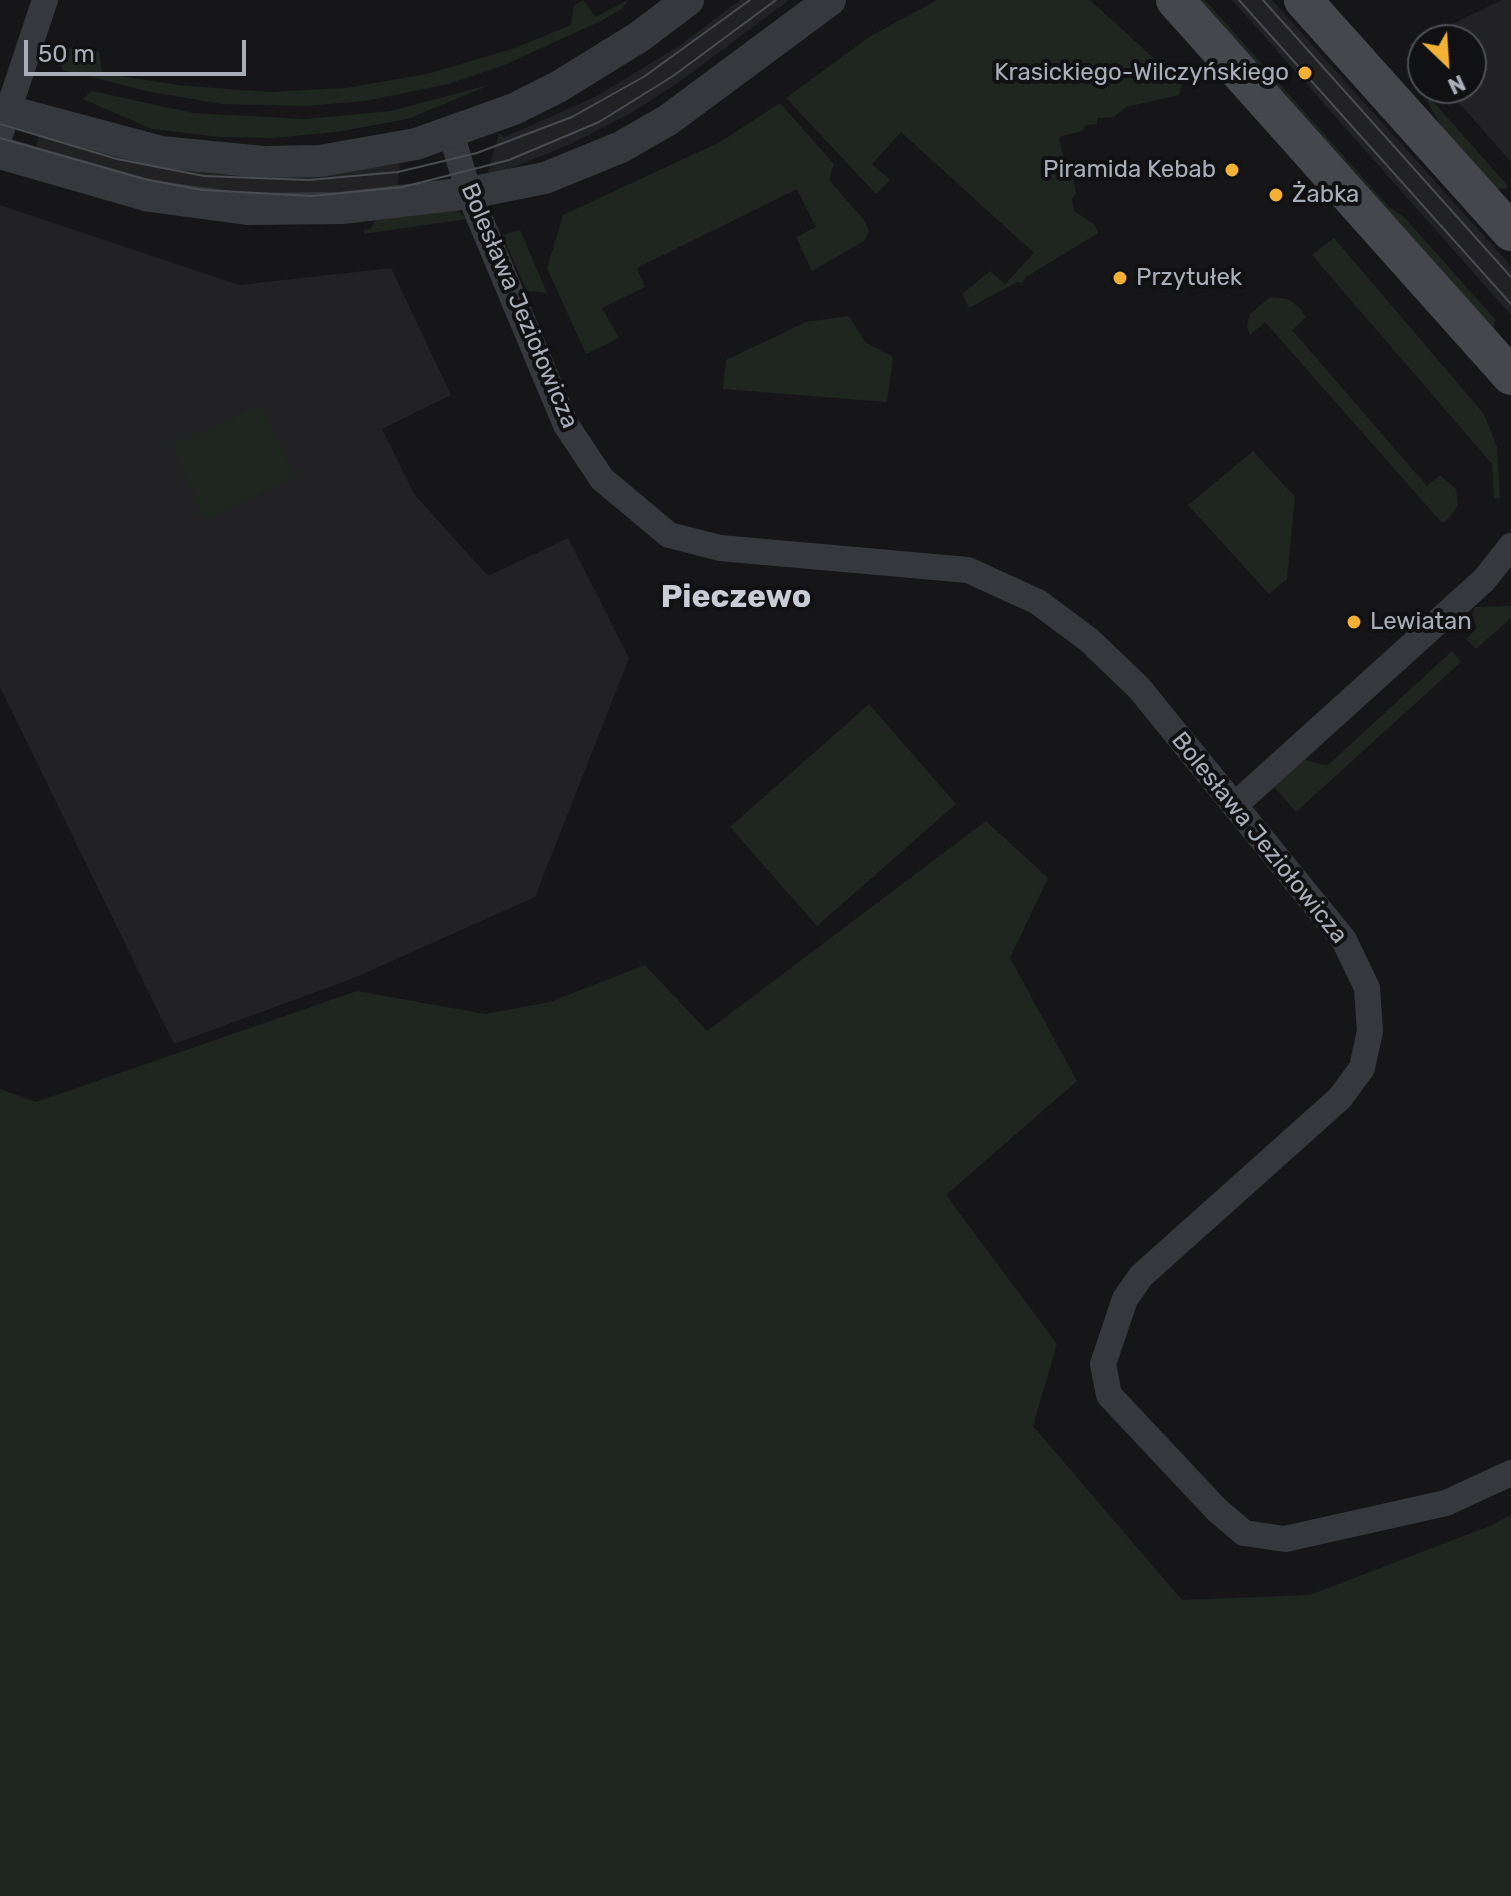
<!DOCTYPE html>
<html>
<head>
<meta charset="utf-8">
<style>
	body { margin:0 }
	#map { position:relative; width:1511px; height:1896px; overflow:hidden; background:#161618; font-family:Rubik,sans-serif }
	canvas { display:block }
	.north { position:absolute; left:1407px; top:24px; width:80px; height:80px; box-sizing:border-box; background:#111113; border:2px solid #4d4f55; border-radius:50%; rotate:155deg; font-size:22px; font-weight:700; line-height:32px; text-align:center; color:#a8adb8 }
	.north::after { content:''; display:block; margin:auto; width:28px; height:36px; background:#f2b134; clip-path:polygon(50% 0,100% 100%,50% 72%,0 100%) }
	.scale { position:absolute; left:24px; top:40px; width:222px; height:36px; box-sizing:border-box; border:4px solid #a8adb8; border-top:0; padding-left:10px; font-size:24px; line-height:28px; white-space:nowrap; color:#a8adb8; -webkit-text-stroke:6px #111113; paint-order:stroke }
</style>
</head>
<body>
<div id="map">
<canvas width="1511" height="1896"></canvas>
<div class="north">N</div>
<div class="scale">50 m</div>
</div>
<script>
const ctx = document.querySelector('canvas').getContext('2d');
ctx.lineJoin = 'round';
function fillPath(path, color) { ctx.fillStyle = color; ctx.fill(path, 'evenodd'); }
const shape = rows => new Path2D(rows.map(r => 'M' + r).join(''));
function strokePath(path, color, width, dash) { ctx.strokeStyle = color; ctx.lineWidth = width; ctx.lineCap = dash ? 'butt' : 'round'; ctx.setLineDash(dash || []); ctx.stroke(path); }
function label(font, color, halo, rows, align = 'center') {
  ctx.font = font + ' Rubik,sans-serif'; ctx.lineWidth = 8; ctx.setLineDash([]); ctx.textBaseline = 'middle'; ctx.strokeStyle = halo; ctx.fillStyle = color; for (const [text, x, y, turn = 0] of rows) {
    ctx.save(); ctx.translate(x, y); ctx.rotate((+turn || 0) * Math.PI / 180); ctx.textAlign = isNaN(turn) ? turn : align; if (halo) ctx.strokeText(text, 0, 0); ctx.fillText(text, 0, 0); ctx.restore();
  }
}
fillPath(shape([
	[740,0,789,0,682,80,631,113,571,144,486,178,499,133,504,137,523,129,595,97,679,46],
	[1232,0,1272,0,1511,266,1511,315],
	[1502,0,1511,0,1511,162,1446,88,1471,88,1471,40,1423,40,1423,62,1409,45],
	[41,128,347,170,400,164,396,197,236,202,33,156],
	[0,205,239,285,391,268,451,395,382,429,414,494,488,576,568,538,629,658,535,897,354,978,174,1044,0,687]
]), '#222225');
fillPath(shape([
	[584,0,595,17,628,0,622,9,601,21,502,66,448,84,365,101,305,106,221,104,146,91,63,70,61,66,67,49,76,48,99,52,102,73,177,85,268,92,346,88,427,74,515,48,571,25,574,5],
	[937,0,1090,0,1182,84,1179,95,1126,107,1114,117,1097,118,1097,124,1086,125,1082,131,1059,137,1066,168,1072,172,1076,193,1072,199,1074,211,1095,225,1098,233,1026,277,1022,283,1017,282,969,308,962,294,990,271,1005,284,1034,253,901,132,872,164,890,180,876,194,786,98,869,37],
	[1194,0,1205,0,1388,206,1404,217,1495,319,1494,328,1490,332],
	[492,84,408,119,337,132,273,138,220,137,152,129,83,99,92,91,193,113,304,119,391,111],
	[1431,99,1508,186,1505,189,1489,187,1447,137,1427,101],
	[780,103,834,164,829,180,864,220,869,231,864,241,812,271,796,237,816,227,797,189,637,268,645,287,602,308,619,338,586,354,547,268,563,215,720,142],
	[454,207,466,219,364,234,364,230,370,229,381,212],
	[520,230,547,293,527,291,502,235],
	[1334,238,1484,414,1497,447,1500,498,1494,499,1492,464,1312,255],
	[1270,297,1288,299,1301,309,1306,318,1292,330,1427,486,1440,475,1456,489,1458,505,1449,518,1442,523,1265,322,1250,335,1247,326,1250,314],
	[849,316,865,342,893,357,887,402,723,389,726,360,806,322],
	[261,405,296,477,205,520,171,445],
	[1253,451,1295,497,1287,579,1269,594,1188,505],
	[1511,606,1511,618,1476,649,1466,639,1477,628,1472,615,1475,607],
	[1452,651,1461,662,1296,812,1274,787,1304,759,1327,766],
	[869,704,956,804,817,926,730,827],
	[986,821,1048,878,1010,958,1077,1081,946,1195,1057,1344,1033,1426,1182,1600,1310,1595,1492,1525,1511,1515,1511,1896,0,1896,0,1089,36,1102,357,991,485,1014,550,1002,645,965,707,1031]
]), '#1e261f');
strokePath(shape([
	[451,133,469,193,566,425,602,479,669,535,720,548,968,570,1038,602,1089,640,1139,688,1344,940,1367,988,1370,1031,1362,1068,1340,1098,1141,1276,1125,1299,1103,1364,1109,1395,1217,1510,1244,1533,1285,1539,1446,1503,1511,1473],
	[0,135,45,0],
	[1235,805,1484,580,1511,546]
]), '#37383d', 26);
strokePath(shape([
	[0,109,161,152,263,162,320,161,416,144,514,109,558,87,639,37,688,0],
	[0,153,150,196,247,209,342,208,469,193,545,178,621,147,668,120,830,0]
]), '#37383d', 32);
strokePath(shape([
	[1175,0,1511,376],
	[1303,0,1511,232]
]), '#45474d', 38);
strokePath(shape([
	[1239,0,1511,304],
	[1263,0,1511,277],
	[0,124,117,159,204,176,309,180,398,172,477,153,572,117,645,76,750,0],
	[0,138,144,179,202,190,312,196,403,187,509,160,599,122,673,76,776,0]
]), '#4a4c52', 2);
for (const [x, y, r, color] of [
	[1305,73,8,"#f2b134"],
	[1232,170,8,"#f2b134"],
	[1276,195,8,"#f2b134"],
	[1120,278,8,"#f2b134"],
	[1354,622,8,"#f2b134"]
]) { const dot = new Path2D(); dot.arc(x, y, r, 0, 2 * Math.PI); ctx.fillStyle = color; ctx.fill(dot); strokePath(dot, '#111113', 3); }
label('24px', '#a8adb8', '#111113', [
	["Krasickiego-Wilczyńskiego",1289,73,"right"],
	["Piramida Kebab",1216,170,"right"],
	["Żabka",1292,195],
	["Przytułek",1136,278],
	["Lewiatan",1370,622]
], 'left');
label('24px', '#a8adb8', '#111113', [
	["Bolesława Jeziołowicza",519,306,67],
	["Bolesława Jeziołowicza",1259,838,51]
]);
label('bold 32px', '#c9ccd4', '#111113', [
	["Pieczewo",736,598]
]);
</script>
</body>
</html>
